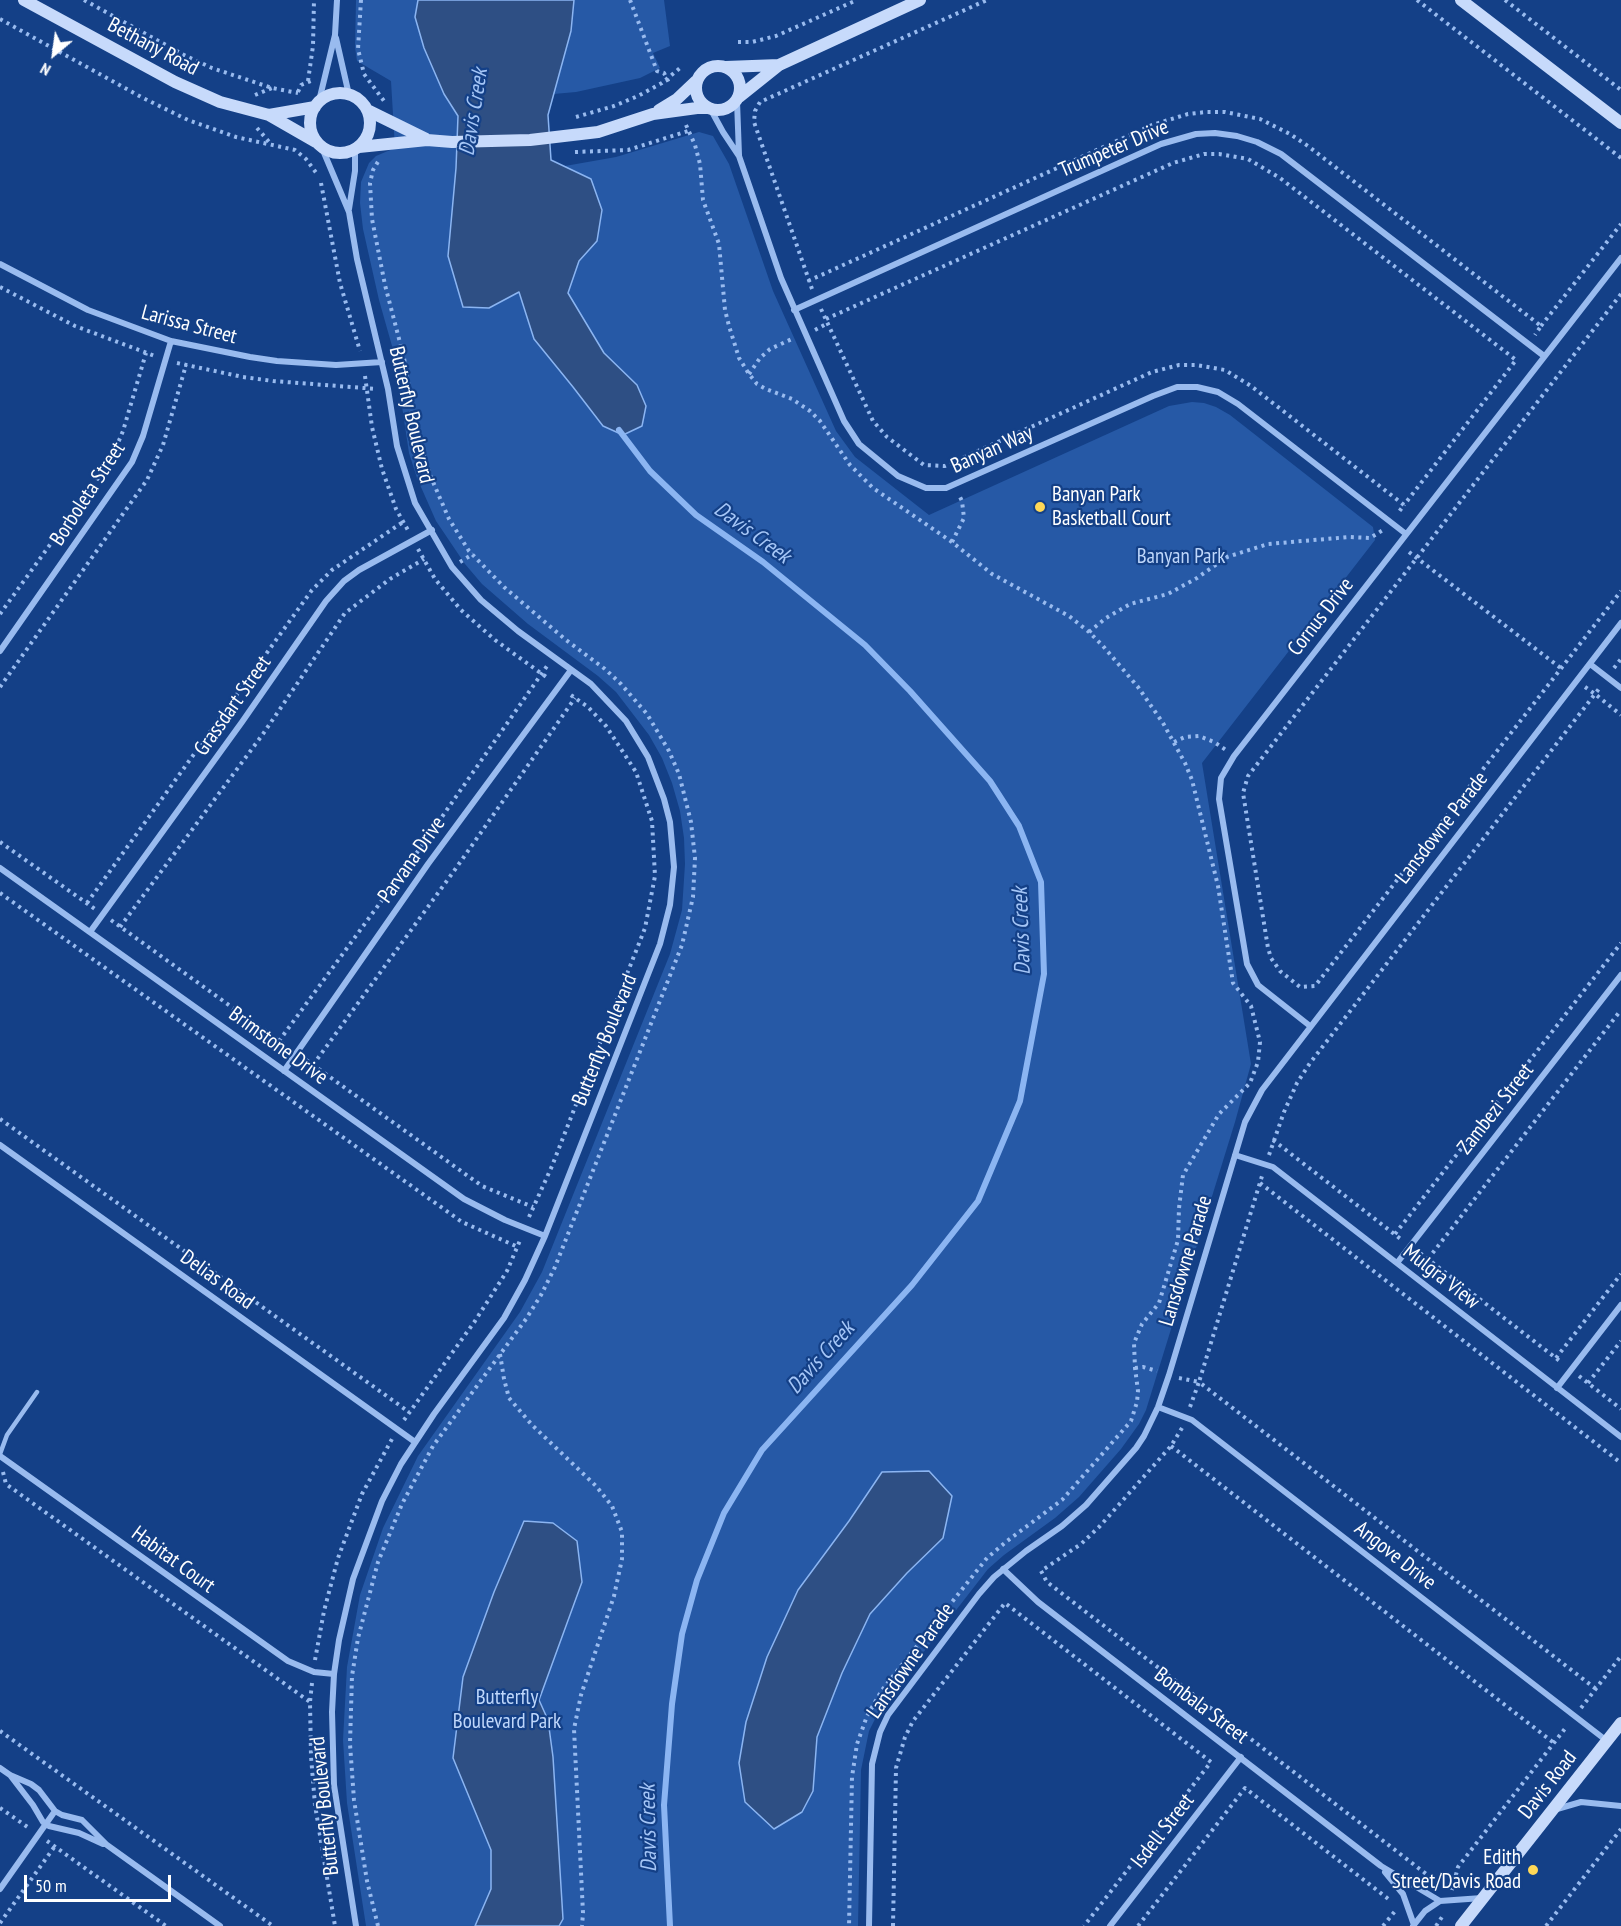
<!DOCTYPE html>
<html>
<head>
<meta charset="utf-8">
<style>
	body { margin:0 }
	#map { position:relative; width:1621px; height:1926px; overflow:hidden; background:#144087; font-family:"PT Sans Narrow",sans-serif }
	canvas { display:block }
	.north { position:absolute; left:24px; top:24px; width:60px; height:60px; -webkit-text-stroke:4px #144087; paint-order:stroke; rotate:209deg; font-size:16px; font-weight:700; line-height:24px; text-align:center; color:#fff }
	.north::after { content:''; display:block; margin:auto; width:21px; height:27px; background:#fff; clip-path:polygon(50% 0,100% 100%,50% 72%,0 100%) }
	.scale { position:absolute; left:24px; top:1875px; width:147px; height:27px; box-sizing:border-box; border:3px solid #fff; border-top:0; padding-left:8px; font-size:18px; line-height:21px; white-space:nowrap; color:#fff; -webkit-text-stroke:4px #144087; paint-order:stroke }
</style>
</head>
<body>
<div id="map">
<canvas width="1621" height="1926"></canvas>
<div class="north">N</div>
<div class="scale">50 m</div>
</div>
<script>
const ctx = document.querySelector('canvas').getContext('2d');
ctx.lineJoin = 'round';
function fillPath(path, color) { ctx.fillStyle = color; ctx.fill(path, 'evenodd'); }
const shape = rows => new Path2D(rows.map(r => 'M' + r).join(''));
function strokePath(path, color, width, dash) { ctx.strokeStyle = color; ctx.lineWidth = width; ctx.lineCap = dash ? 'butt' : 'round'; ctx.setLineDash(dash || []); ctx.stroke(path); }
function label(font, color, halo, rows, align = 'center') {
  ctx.font = font + ' "PT Sans Narrow",sans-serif'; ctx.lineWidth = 4.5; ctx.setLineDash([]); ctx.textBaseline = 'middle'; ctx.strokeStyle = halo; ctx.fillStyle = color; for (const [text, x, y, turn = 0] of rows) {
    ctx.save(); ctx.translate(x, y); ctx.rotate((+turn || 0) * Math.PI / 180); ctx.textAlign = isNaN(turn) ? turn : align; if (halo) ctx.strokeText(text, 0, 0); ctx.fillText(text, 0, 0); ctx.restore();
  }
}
fillPath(shape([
	[356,0,664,0,670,46,653,53,660,68,640,78,576,92,497,99,548,169,616,157,699,132,713,136,729,164,773,291,836,431,855,457,929,515,1169,406,1192,402,1204,403,1216,407,1230,415,1373,527,1375,540,1202,763,1251,1064,1235,1122,1146,1410,1139,1424,1121,1449,1079,1497,1055,1518,1004,1555,988,1569,881,1707,869,1731,861,1770,858,1926,366,1926,347,1803,343,1740,347,1667,360,1595,383,1528,418,1456,520,1312,542,1272,670,954,682,910,685,864,684,838,680,811,672,783,662,758,649,735,616,692,598,676,528,624,482,584,465,564,436,521,417,478,409,453,394,353,379,300,363,229,360,203,361,182,369,163,376,156,395,148,391,81,357,61,355,47]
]), '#2659a6');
const water = shape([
	[418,0,574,0,571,31,548,115,551,160,591,179,602,210,597,241,579,261,568,293,604,353,637,385,646,406,642,426,623,435,603,426,573,387,534,339,519,292,489,308,463,307,448,256,456,168,458,116,444,94,424,48,415,17,418,0],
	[929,1471,952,1496,943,1538,907,1573,870,1614,842,1673,817,1737,813,1791,802,1812,774,1829,745,1802,739,1763,746,1722,767,1657,798,1590,849,1521,882,1472,929,1471],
	[524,1521,553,1523,577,1541,582,1582,539,1700,548,1720,553,1757,563,1919,559,1926,475,1926,491,1889,491,1850,453,1758,463,1677,494,1592,524,1521]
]);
fillPath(water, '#2e4f84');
strokePath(water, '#8bb5f2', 1.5);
strokePath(shape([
	[619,430,650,471,696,515,763,562,865,645,910,691,990,781,1019,826,1041,882,1044,974,1020,1101,978,1201,912,1285,762,1450,724,1513,697,1580,682,1634,672,1704,664,1805,670,1926]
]), '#8bb5f2', 6);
strokePath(shape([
	[84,0,184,55,212,68,272,88,298,93],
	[361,0,358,49,364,74,384,101],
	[630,0,657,71,664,73,670,85],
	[1417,0,1621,158],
	[1505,0,1621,90],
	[0,19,143,98,188,120,236,137,295,150,306,159,317,174],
	[738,42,752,42,776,36,857,0],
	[308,81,313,46,314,0],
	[298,92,301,85,311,81],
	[255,95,272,88],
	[576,117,614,106,638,96,662,83,680,68],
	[686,125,695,145,700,164,703,200,719,244,725,310,729,326,739,358,749,374,757,384,766,389,792,399,810,411,820,421,850,465,873,488,952,542,992,574,1069,616,1089,632,1103,646,1138,687,1163,723,1185,763,1192,780,1218,886,1233,983,1251,1006,1260,1042,1258,1062,1250,1083,1219,1114,1183,1175,1179,1208,1178,1240,1159,1303,1142,1324,1134,1343,1135,1368,1138,1391,1137,1402,1131,1421,1062,1500,1007,1541,987,1558,882,1690,867,1716,857,1744,852,1777,849,1926],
	[257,128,270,143],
	[575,152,628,150,688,131],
	[321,183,340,283,360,351],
	[808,281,1152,125,1188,114,1206,112,1225,112,1260,119,1290,134,1308,146,1541,326,1535,335],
	[0,287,75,326,155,356],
	[812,289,754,122,755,111,760,102,987,0],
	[1621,294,1248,776,1243,793,1268,948,1271,958,1280,971,1300,987,1315,986,1621,591],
	[821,309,873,421,887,437,924,465,945,466,1152,372,1179,365,1196,365,1225,370,1251,386,1404,505,1398,513],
	[826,319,1173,163,1204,154,1219,154,1248,159,1280,178,1516,360,1404,505],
	[1541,326,1621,224],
	[815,330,828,323],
	[177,363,243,377,273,381,377,389],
	[749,374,760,358,770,349,794,338],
	[365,376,372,427,382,469,396,509,409,532],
	[952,542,964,518,962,501,959,495],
	[418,549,435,579,461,610,495,640,549,679],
	[1409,552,1562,669],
	[460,562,473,554],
	[0,614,101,474,115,450,123,431,146,353],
	[1089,632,1106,618,1130,604,1168,594,1197,578,1227,557,1268,544,1349,537,1370,538,1383,530],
	[1614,668,1621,659],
	[0,687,147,480,163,445,186,365],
	[1585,687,1595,694,1601,686],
	[1174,742,1185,737,1199,736,1214,742,1226,750],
	[0,842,95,909],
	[0,893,462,1222,518,1247],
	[87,903,312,590,332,570,403,522],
	[111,920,287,1047],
	[120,927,263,734,345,613,390,579,424,559],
	[279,1041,421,847,547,666],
	[306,1060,482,1186,533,1207],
	[313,1065,454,871,575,698],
	[0,1119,409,1412],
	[1273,1140,1402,1240],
	[1269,1155,1284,1112,1297,1083,1310,1063,1595,694,1621,715],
	[1260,1183,1621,1463],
	[529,1217,552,1166,645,928,655,876,652,821,636,772,606,726,588,707,568,693],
	[1395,1234,1621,943],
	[1420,1253,1561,1362],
	[1428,1259,1621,1010],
	[500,1354,504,1379,509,1398,532,1425,596,1486,612,1506,622,1532,622,1559,614,1596,581,1695,574,1729,583,1913,582,1926],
	[1556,1358,1621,1274],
	[1135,1368,1143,1367,1157,1371],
	[1579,1376,1621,1409],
	[1179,1378,1199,1382,1262,1176],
	[1588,1383,1621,1341],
	[1190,1407,1199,1382,1596,1689],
	[404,1420,475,1321,507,1271,521,1238],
	[1182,1428,1171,1446,1100,1526,1081,1544,1041,1571,1047,1582,1434,1880],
	[1171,1446,1554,1743],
	[3,1472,6,1484,310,1702],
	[315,1660,324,1611,338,1558,362,1494,392,1439],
	[312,1683,310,1702,311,1756,315,1805,335,1926],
	[1581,1708,1621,1656],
	[0,1731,273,1926],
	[0,1808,29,1828],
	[47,1841,166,1926],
	[1452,1890,1458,1867,1567,1726],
	[0,1923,55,1846],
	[378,1926,367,1881,354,1800,350,1744,352,1676,358,1638,378,1562,402,1504,433,1446,526,1319,541,1295,555,1267,682,945,693,897,695,858,691,822,679,774,669,751,647,714,621,684,605,669,566,640,504,587,469,551,449,519,430,475,412,418,409,388,404,358,385,285,372,219,370,183,373,170,379,160],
	[893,1926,896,1768,905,1737,913,1721,1005,1603,1211,1762,1084,1926],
	[1138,1926,1245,1788,1391,1901],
	[1383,1926,1396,1910],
	[1436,1926,1444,1914],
	[1546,1926,1621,1829]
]), '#99bbef', 4, [3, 4.5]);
strokePath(shape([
	[0,1454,7,1435,37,1392]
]), '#99bbef', 4.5);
strokePath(shape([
	[336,38,349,95],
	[319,101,335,35,337,0],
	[737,101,739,155],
	[711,110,723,132,739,156,781,278,844,421,859,444,898,476,926,488,946,488,1153,396,1177,387,1197,387,1218,392,1238,404,1406,534],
	[322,148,349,212,357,259,388,389,397,446,415,503,452,567,481,600,518,631,591,684,626,721,648,757,664,799,670,822,674,867,670,905,660,944,545,1236,525,1280,504,1318,434,1414,401,1464,382,1501,353,1579,339,1640,334,1674,332,1712,334,1785,356,1926],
	[349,209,355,171,355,149],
	[0,264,88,310,171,341,250,357,277,361,336,365,382,362],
	[794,310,1161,144,1196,134,1215,133,1237,136,1257,142,1281,154,1544,356],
	[0,651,132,462,143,436,171,341],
	[1590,664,1621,688],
	[0,868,464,1199,505,1220,545,1236],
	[90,932,242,722,326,601,344,581,359,570,432,530],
	[1310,1026,1258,985,1247,964,1219,799,1221,778,1234,756,1621,258],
	[284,1071,428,864,571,670],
	[0,1145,415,1442],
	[1235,1155,1273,1167,1621,1437],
	[1397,1263,1621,975],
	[1557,1388,1621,1305],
	[1158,1407,1192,1420,1607,1741],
	[0,1456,288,1661,314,1672,334,1674],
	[1003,1569,1038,1602,1381,1866,1440,1901,1482,1898],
	[0,1768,10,1775,31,1784,39,1790,55,1811,62,1815,82,1820,107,1845,220,1926],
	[10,1775,33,1805,43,1822,49,1826,79,1833,103,1844],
	[1557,1809,1581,1802,1621,1806],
	[1385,1872,1403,1894,1414,1925],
	[0,1889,55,1811],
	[869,1926,872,1764,880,1732,888,1715,979,1594,994,1577,1026,1551,1062,1526,1086,1505,1136,1448,1144,1436,1158,1407,1169,1375,1245,1122,1262,1090,1621,623],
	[1110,1926,1241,1757],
	[1413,1926,1425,1911,1440,1901]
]), '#99bbef', 6);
strokePath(shape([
	[24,0,175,82,220,102,269,115,316,142],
	[1461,0,1621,123],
	'696 88a22 22 0 1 1 44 0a22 22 0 1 1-44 0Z',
	[726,67,779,65],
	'310 123a30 30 0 1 1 60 0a30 30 0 1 1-60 0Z',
	[739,97,779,65,920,0],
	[367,110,426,139],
	[659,110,677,99,696,81],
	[269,115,315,107],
	[359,147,427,140,452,142,530,140,598,132,653,114,697,108,708,108],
	[1461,1926,1621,1723]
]), '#c7dafb', 12);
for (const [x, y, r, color] of [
	[1040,507,6,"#ffd857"],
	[1533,1870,6,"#ffd857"]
]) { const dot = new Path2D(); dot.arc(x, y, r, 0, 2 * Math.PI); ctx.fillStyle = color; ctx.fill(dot); strokePath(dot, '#144087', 2); }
label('21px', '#fff', '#144087', [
	["Bethany Road",153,47,28],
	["Trumpeter Drive",1114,149,-23],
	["Larissa Street",189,325,15],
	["Butterfly Boulevard",411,415,77],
	["Banyan Way",992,450,-24],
	["Borboleta Street",88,494,-57],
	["Cornus Drive",1321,617,-52],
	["Grassdart Street",233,706,-55],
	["Lansdowne Parade",1442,828,-52],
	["Parvana Drive",412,860,-55],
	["Butterfly Boulevard",605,1040,-68],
	["Brimstone Drive",278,1046,36],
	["Zambezi Street",1496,1109,-52],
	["Lansdowne Parade",1186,1261,-73],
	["Mulgra View",1441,1277,38],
	["Delias Road",217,1280,36],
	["Angove Drive",1395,1556,38],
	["Habitat Court",173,1560,36],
	["Lansdowne Parade",911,1661,-55],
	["Bombala Street",1201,1706,37],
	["Davis Road",1548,1785,-52],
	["Butterfly Boulevard",325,1806,-96],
	["Isdell Street",1163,1831,-52]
]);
label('21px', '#fff', '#144087', [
	["Banyan Park",1052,495],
	["Basketball Court",1052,519],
	["Edith",1521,1858,"right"],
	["Street/Davis Road",1521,1882,"right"]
], 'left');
label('21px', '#bfd7fb', '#144087', [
	["Banyan Park",1181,557],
	["Butterfly",507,1698],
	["Boulevard Park",507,1722]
]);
label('italic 22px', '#a5c6f7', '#144087', [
	["Davis Creek",474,112,-81],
	["Davis Creek",752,533,36],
	["Davis Creek",1022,931,-92],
	["Davis Creek",821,1358,-48],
	["Davis Creek",649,1828,-91]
]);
</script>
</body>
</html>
